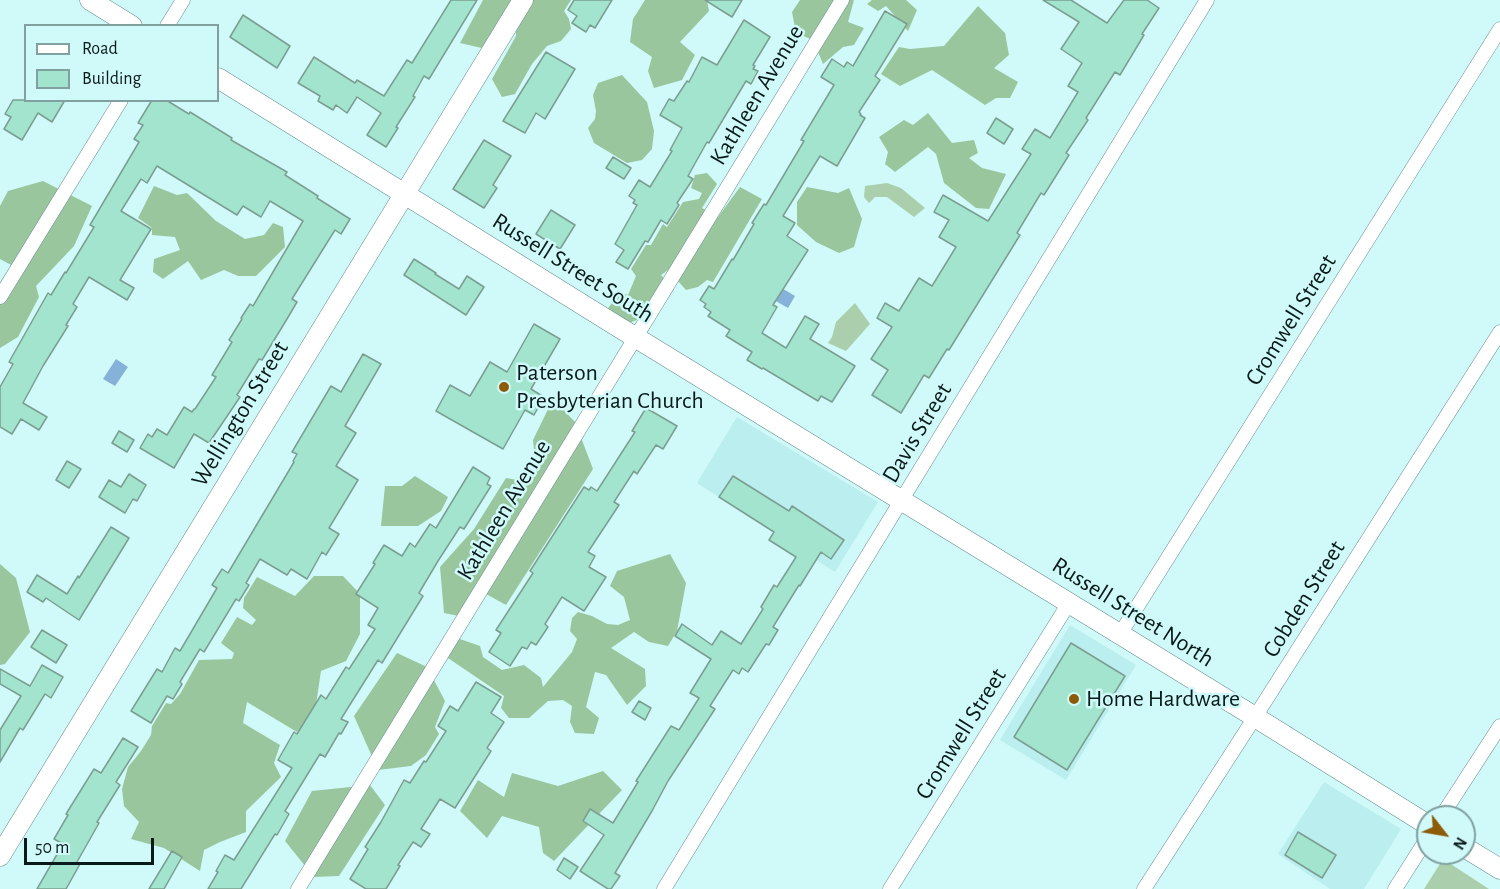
<!DOCTYPE html>
<html>
<head>
<meta charset="utf-8">
<style>
	body { margin:0 }
	#map { position:relative; width:1500px; height:889px; overflow:hidden; background:#d0f9f9; font-family:"Alegreya Sans",sans-serif }
	canvas { display:block }
	.legend { position:absolute; left:24px; top:24px; width:195px; height:78px; box-sizing:border-box; background:#d0f9f9; border:2px solid #81a0a0; margin:0; padding:8px 10px; list-style:none; font-size:18px; color:#0a1a1a }
	.legend li { display:flex; align-items:center; gap:12px; height:30px }
	.legend b { width:30px; border:2px solid #81a0a0 }
	.north { position:absolute; left:1416px; top:805px; width:60px; height:60px; box-sizing:border-box; background:#d0f9f9; border:2px solid #81a0a0; border-radius:50%; rotate:121deg; font-size:16px; font-weight:700; line-height:24px; text-align:center; color:#0a1a1a }
	.north::after { content:''; display:block; margin:auto; width:21px; height:27px; background:#8e5c09; clip-path:polygon(50% 0,100% 100%,50% 72%,0 100%) }
	.scale { position:absolute; left:24px; top:838px; width:130px; height:27px; box-sizing:border-box; border:3px solid #0a1a1a; border-top:0; padding-left:8px; font-size:18px; line-height:21px; white-space:nowrap; color:#0a1a1a; -webkit-text-stroke:4px #d0f9f9; paint-order:stroke }
</style>
</head>
<body>
<div id="map">
<canvas width="1500" height="889"></canvas>
<ul class="legend">
<li><b style="height:8px;background:#fff"></b>Road</li>
<li><b style="height:16px;background:#a2e4ce"></b>Building</li>
</ul>
<div class="north">N</div>
<div class="scale">50 m</div>
</div>
<script>
const ctx = document.querySelector('canvas').getContext('2d');
ctx.lineJoin = 'round';
function fillPath(path, color) { ctx.fillStyle = color; ctx.fill(path, 'evenodd'); }
const shape = rows => new Path2D(rows.map(r => 'M' + r).join(''));
function strokePath(path, color, width, dash) { ctx.strokeStyle = color; ctx.lineWidth = width; ctx.lineCap = dash ? 'butt' : 'round'; ctx.setLineDash(dash || []); ctx.stroke(path); }
function label(font, color, halo, rows, align = 'center') {
  ctx.font = font + ' "Alegreya Sans",sans-serif'; ctx.lineWidth = 5; ctx.setLineDash([]); ctx.textBaseline = 'middle'; ctx.strokeStyle = halo; ctx.fillStyle = color; for (const [text, x, y, turn = 0] of rows) {
    ctx.save(); ctx.translate(x, y); ctx.rotate((+turn || 0) * Math.PI / 180); ctx.textAlign = isNaN(turn) ? turn : align; if (halo) ctx.strokeText(text, 0, 0); ctx.fillText(text, 0, 0); ctx.restore();
  }
}
fillPath(shape([
	[737,417,878,502,835,572,697,483],
	[1070,625,1136,665,1066,780,1000,740],
	[1324,782,1401,829,1364,889,1330,889,1278,854]
]), '#bbeeef');
fillPath(shape([
	[887,183,901,188,925,208,914,217,887,197,875,197,869,203,864,197,865,186],
	[855,303,870,324,846,351,828,343,832,337,836,322],
	[1443,859,1489,889,1424,889]
]), '#abcfad');
fillPath(shape([
	[483,0,571,0,564,11,569,19,571,29,561,41,547,46,532,64,515,94,502,97,492,79,516,36,516,25,486,49,460,43],
	[645,0,707,0,709,11,680,42,695,55,682,80,654,88,648,71,652,57,630,42,633,19],
	[800,0,854,0,848,22,864,28,854,45,843,47,823,64,813,40,796,33,792,12],
	[872,0,906,0,917,10,908,31,886,6,878,11,867,4],
	[978,6,1005,33,1009,55,994,68,1018,82,1010,98,996,98,985,105,932,70,900,86,881,74,899,47,910,49,944,46],
	[622,75,647,102,654,131,652,149,642,160,627,163,594,143,588,128,595,119,596,111,593,95,598,83],
	[928,113,952,143,974,140,978,153,969,158,982,168,1006,174,989,209,976,208,944,183,936,154,928,147,895,172,885,164,888,152,879,137,904,120,913,125],
	[707,173,717,184,702,208,718,217,740,187,762,199,713,282,707,280,698,287,686,290,668,270,661,275,674,289,660,310,627,324,606,311,620,292,628,295,636,276,631,269,646,245,651,245,663,224,667,227,683,202,699,199,702,193,691,188,695,175],
	[43,181,92,206,74,246,36,286,39,297,18,337,0,348,0,283,11,265,0,259,0,206,8,191],
	[154,186,177,195,187,193,216,221,245,239,264,235,273,223,283,227,285,247,256,276,238,276,224,270,201,280,188,261,163,279,153,272,154,259,180,250,175,237,152,235,152,228,138,218],
	[807,187,838,193,849,188,862,219,854,247,839,253,816,242,797,225,797,202],
	[553,399,575,422,593,469,506,605,486,594,459,616,444,613,440,567,474,529,506,478,523,481,536,471,533,440],
	[415,476,448,497,441,511,418,526,381,526,385,486,402,486],
	[670,554,686,583,677,631,668,646,649,642,634,632,611,648,645,669,646,686,627,705,606,675,595,672,586,707,599,718,594,734,575,733,570,722,572,706,563,700,548,701,529,718,509,718,501,708,504,696,445,656,457,638,480,646,483,657,502,670,524,665,541,678,543,687,572,652,577,639,570,631,572,618,578,612,592,616,607,624,618,625,630,620,624,597,610,586,617,571],
	[0,564,16,578,30,632,5,664,0,665],
	[314,576,343,576,360,594,360,634,346,661,321,671,315,711,297,732,247,702,243,723,280,745,274,763,281,777,246,811,246,832,220,842,204,850,200,871,164,848,131,839,139,822,124,806,122,789,128,767,141,751,151,735,152,726,166,703,171,704,180,694,199,660,232,659,234,653,221,643,237,617,252,625,256,620,243,608,244,598,257,577,295,596],
	[397,653,427,667,445,701,435,727,439,734,426,755,411,766,378,770,354,716],
	[603,771,622,790,554,861,543,853,539,827,502,816,487,838,460,811,478,780,504,797,512,773,558,786],
	[370,785,385,805,339,876,314,877,285,841,312,791]
]), '#9ac69d');
fillPath(shape([
	[775,284,795,296,788,308,767,296],
	[116,359,128,367,115,386,103,379]
]), '#86b1d9');
const building = shape([
	[451,0,477,0,429,79,424,76,413,96,415,97,396,127,398,128,386,147,367,135,381,113,357,97,347,113,336,105,333,110,318,101,320,96,298,83,314,57,355,83,357,80,384,96,407,60,412,63,451,0],
	[574,0,612,0,595,28,590,25,586,32,572,23,577,16,568,10,574,0],
	[705,0,742,0,732,17,705,0],
	[1043,0,1071,0,1107,23,1124,0,1147,0,1159,8,1142,34,1144,35,1120,75,1115,72,1086,118,1088,120,1066,153,1069,155,1044,195,1041,193,1017,233,1020,235,949,350,947,349,929,378,924,375,901,413,872,395,888,370,871,359,892,327,877,318,885,303,899,311,919,278,932,286,956,247,939,237,949,220,934,212,943,195,988,221,1031,154,1022,149,1035,129,1050,138,1078,92,1068,86,1082,63,1061,49,1079,22,1043,0],
	[885,11,907,24,875,76,880,80,859,112,861,114,860,115,865,118,837,166,820,156,783,216,795,223,787,236,808,250,773,305,777,307,762,333,786,348,805,316,819,324,810,339,855,366,832,402,821,396,818,401,763,368,762,369,747,360,752,352,726,336,730,330,708,316,711,312,704,307,706,304,700,300,709,286,714,289,732,259,733,260,754,224,752,223,764,204,766,205,804,141,801,140,834,85,821,77,832,59,844,67,847,62,853,66,885,11],
	[243,15,290,46,277,68,230,37,243,15],
	[744,20,770,37,753,65,755,66,753,69,758,71,751,84,746,81,709,143,707,142,688,176,693,179,677,203,679,205,667,224,661,220,648,242,645,241,628,269,616,262,624,250,615,244,637,205,633,203,635,200,629,196,639,180,650,187,672,151,670,150,682,128,660,115,669,99,674,101,687,81,689,82,702,57,717,65,744,20],
	[546,52,575,69,545,119,536,113,525,133,503,121,546,52],
	[13,100,65,100,52,122,38,113,22,140,4,129,11,117,5,114,13,100],
	[152,100,166,100,189,114,190,112,232,138,231,140,287,172,285,175,318,196,317,198,350,219,341,234,335,230,292,299,297,302,287,319,262,360,259,359,237,395,240,397,209,443,194,434,174,468,140,448,148,434,152,437,157,429,167,435,184,407,192,412,194,409,195,409,216,377,212,375,232,342,229,340,242,319,241,318,250,304,253,306,303,221,270,201,261,217,243,206,237,215,157,166,147,183,141,179,121,211,151,229,120,280,134,288,127,300,89,277,73,304,77,307,66,325,68,326,43,366,23,403,47,417,39,430,21,419,12,434,0,427,0,387,13,364,9,362,48,293,51,295,65,272,66,273,94,227,90,225,139,142,134,139,143,125,138,123,152,100],
	[996,118,1013,129,1004,144,987,133,996,118],
	[484,140,511,156,493,185,497,188,484,208,453,189,484,140],
	[613,157,631,168,624,179,606,168,613,157],
	[551,210,575,225,560,249,536,234,551,210],
	[414,259,436,273,435,274,459,289,467,276,484,287,466,315,404,275,414,259],
	[534,324,560,339,531,389,544,397,534,415,525,410,503,449,436,411,450,385,470,396,490,362,507,372,534,324],
	[363,354,381,364,345,426,356,433,336,466,358,480,329,528,339,534,326,555,322,552,307,579,291,569,287,575,260,559,246,583,249,585,239,601,236,599,204,652,200,649,180,682,182,684,173,699,167,696,151,723,131,711,157,669,162,672,175,648,180,651,217,588,212,585,222,569,228,573,294,462,293,461,297,454,292,452,331,386,341,392,363,354],
	[646,408,677,426,663,449,656,445,637,474,634,471,614,502,619,505,588,552,595,556,589,567,606,577,584,611,562,597,545,624,548,627,536,645,531,642,527,649,522,647,510,666,489,652,501,633,496,630,533,573,530,571,584,487,589,490,591,487,597,491,635,432,632,431,646,408],
	[119,431,134,440,127,452,112,443,119,431],
	[67,461,81,469,69,488,56,480,67,461],
	[473,467,489,477,490,478,487,484,491,486,464,529,460,527,438,561,419,593,423,596,382,663,378,660,341,719,348,722,341,734,339,733,325,757,320,754,285,811,289,814,277,835,275,834,241,889,208,889,218,872,216,871,225,855,234,860,292,768,278,760,294,732,297,734,321,695,326,699,346,667,349,669,375,629,368,625,378,608,356,594,375,564,373,563,384,545,402,556,410,543,415,547,430,524,436,528,473,467],
	[129,474,146,485,137,501,133,499,125,513,99,497,109,480,121,487,129,474],
	[733,476,789,511,792,506,844,540,831,559,821,552,800,586,799,585,773,627,778,630,769,645,766,644,748,672,742,668,739,674,733,670,710,706,715,709,668,781,652,811,615,873,620,876,611,889,608,889,580,871,604,835,583,821,590,809,613,823,638,782,636,781,671,726,679,730,699,698,690,693,711,659,675,636,682,624,712,645,721,631,741,644,763,609,761,607,774,585,777,587,796,557,769,540,774,532,719,497,733,476],
	[111,527,129,538,79,620,46,598,43,602,27,592,37,575,67,594,78,576,79,578,111,527],
	[42,630,67,645,56,663,31,647,42,630],
	[1071,643,1125,676,1067,770,1014,737,1071,643],
	[42,665,63,677,51,698,45,694,23,730,20,728,0,762,0,730,21,696,0,684,0,669,30,686,42,665],
	[476,682,501,697,491,713,504,722,487,748,491,751,455,808,440,799,421,829,430,834,421,847,413,842,398,865,400,866,386,889,366,889,350,879,368,849,365,847,381,822,404,780,410,783,424,761,426,762,446,731,438,726,450,706,458,711,476,682],
	[639,701,651,708,645,720,632,712,639,701],
	[123,738,138,747,116,782,120,785,97,822,99,823,77,862,80,864,66,889,37,889,63,844,54,839,68,815,66,814,94,769,101,773,123,738],
	[1298,832,1336,855,1322,878,1285,855,1298,832],
	[172,851,182,857,164,889,149,889,172,851],
	[564,858,578,867,570,879,557,870,564,858]
]);
fillPath(building, '#a2e4ce');
strokePath(building, '#7b9e91', 1.5);
const street = shape([
	[167,26,183,0],
	[0,297,121,100],
	[1120,634,1500,29],
	[1441,817,1500,726],
	[298,889,842,0],
	[664,889,1207,0],
	[890,889,1069,603],
	[1144,889,1255,717,1500,332],
	[1395,889,1428,837]
]);
const secondary = shape([
	[90,0,132,26],
	[218,78,612,323,1255,717,1428,825],
	[1464,847,1500,869],
	[0,856,523,0]
]);
strokePath(street, '#678e8e', 15);
strokePath(secondary, '#678e8e', 21);
strokePath(street, '#fff', 14);
strokePath(secondary, '#fff', 20);
for (const [x, y, r, color] of [
	[504,387,6,"#8e5c09"],
	[1074,699,6,"#8e5c09"]
]) { const dot = new Path2D(); dot.arc(x, y, r, 0, 2 * Math.PI); ctx.fillStyle = color; ctx.fill(dot); strokePath(dot, '#d0f9f9', 2); }
label('24px', '#0a1a1a', '#d0f9f9', [
	["Kathleen Avenue",757,95,-59],
	["Russell Street South",573,268,32],
	["Cromwell Street",1291,320,-58],
	["Wellington Street",240,414,-59],
	["Davis Street",917,433,-59],
	["Kathleen Avenue",504,510,-59],
	["Cobden Street",1304,599,-58],
	["Russell Street North",1133,612,32],
	["Cromwell Street",961,734,-58]
]);
label('24px', '#0a1a1a', '#d0f9f9', [
	["Paterson",516,373],
	["Presbyterian Church",516,401],
	["Home Hardware",1086,699]
], 'left');
</script>
</body>
</html>
